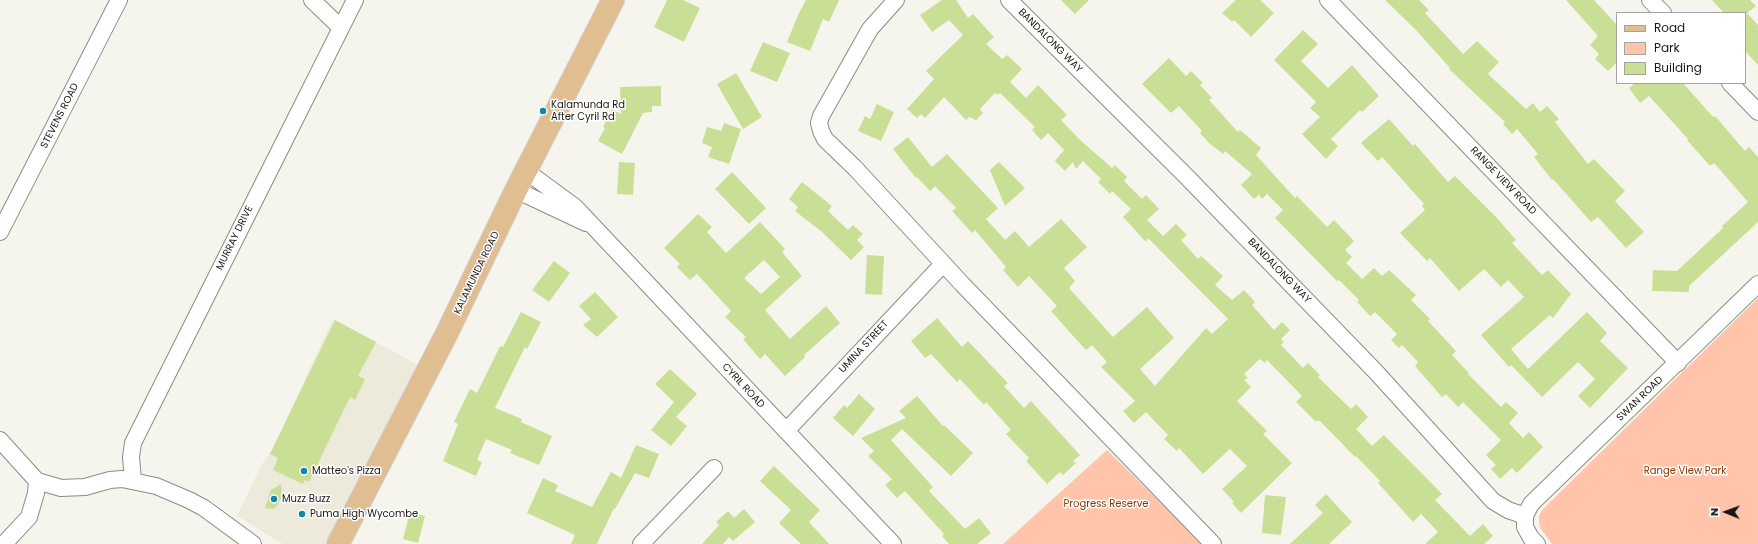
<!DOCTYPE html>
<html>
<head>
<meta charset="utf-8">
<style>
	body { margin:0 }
	#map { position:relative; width:1758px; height:544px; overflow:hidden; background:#f6f5ed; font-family:Poppins,sans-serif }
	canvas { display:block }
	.legend { position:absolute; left:1616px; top:12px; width:130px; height:72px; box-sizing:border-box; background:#fff; border:1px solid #a3a3a1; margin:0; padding:5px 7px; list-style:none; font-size:12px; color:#191815 }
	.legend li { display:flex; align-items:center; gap:8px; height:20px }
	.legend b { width:20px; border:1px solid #a3a3a1 }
	.north { position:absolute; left:1706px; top:492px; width:40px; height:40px; -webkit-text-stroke:3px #fff; paint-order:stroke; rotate:271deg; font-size:11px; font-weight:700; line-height:16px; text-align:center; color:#191815 }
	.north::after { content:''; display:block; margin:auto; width:14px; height:18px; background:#191815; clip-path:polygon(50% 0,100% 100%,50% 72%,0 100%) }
</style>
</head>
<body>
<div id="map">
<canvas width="1758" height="544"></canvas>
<ul class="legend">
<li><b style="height:5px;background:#e0be91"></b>Road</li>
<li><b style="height:11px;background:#ffc4aa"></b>Park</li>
<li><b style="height:11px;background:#c9df95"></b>Building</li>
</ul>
<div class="north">N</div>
</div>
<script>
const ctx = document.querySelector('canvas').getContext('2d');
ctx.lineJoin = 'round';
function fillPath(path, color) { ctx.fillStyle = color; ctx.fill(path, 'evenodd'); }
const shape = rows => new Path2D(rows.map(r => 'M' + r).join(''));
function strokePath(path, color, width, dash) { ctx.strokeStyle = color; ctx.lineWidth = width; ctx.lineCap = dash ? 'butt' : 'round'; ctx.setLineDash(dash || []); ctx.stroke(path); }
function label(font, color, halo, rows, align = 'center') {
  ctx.font = font + ' Poppins,sans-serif'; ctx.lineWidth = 3; ctx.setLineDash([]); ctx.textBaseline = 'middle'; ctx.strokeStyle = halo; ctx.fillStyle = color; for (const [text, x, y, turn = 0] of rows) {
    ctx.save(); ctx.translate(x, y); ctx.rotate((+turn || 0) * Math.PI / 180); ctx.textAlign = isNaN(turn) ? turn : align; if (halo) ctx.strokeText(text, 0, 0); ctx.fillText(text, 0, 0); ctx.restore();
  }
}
fillPath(shape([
	[333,319,418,365,329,544,283,544,237,516,262,464,270,454]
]), '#edeadb');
fillPath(shape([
	[1758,298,1758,544,1552,544,1541,529,1539,523,1539,516,1543,509],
	[1107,450,1203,544,1003,544]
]), '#ffc4aa');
fillPath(shape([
	[667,0,683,0,700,8,684,42,654,27],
	[806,0,839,0,829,22,823,19,810,51,787,42,799,13],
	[942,0,956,0,968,18,973,14,994,37,986,44,1002,59,1007,55,1022,69,1010,82,1026,98,1038,85,1067,115,1061,120,1079,139,1112,168,1115,165,1127,177,1124,181,1142,199,1146,195,1159,209,1147,220,1163,236,1176,224,1187,235,1181,240,1198,259,1201,256,1223,276,1215,285,1232,300,1244,290,1255,302,1252,305,1274,330,1282,322,1290,330,1281,339,1284,342,1281,345,1303,368,1308,363,1320,375,1318,377,1351,409,1356,404,1368,417,1356,429,1372,446,1384,435,1442,494,1435,500,1470,536,1483,524,1493,536,1484,544,1425,544,1438,532,1421,514,1413,522,1378,483,1380,481,1356,456,1355,457,1320,421,1315,421,1296,402,1302,396,1267,360,1265,363,1260,359,1244,374,1248,378,1244,380,1251,387,1237,401,1267,431,1263,434,1292,463,1241,513,1232,503,1234,502,1222,489,1247,466,1230,449,1203,474,1179,448,1177,451,1164,439,1168,435,1146,412,1134,423,1123,411,1135,401,1101,367,1107,362,1092,345,1086,350,1074,337,1051,311,1057,306,1029,276,1018,287,1003,270,1006,267,975,230,972,233,952,211,956,208,935,186,930,191,917,177,916,178,893,149,908,137,932,167,947,154,998,208,986,219,1005,240,1015,231,1029,247,1061,219,1087,247,1064,268,1075,281,1069,288,1113,337,1147,307,1174,338,1140,369,1155,386,1206,328,1212,334,1228,319,1148,238,1146,242,1123,217,1131,209,1112,191,1110,194,1098,182,1101,179,1083,161,1076,169,1073,162,1065,171,1055,161,1064,150,1048,133,1041,140,1032,130,1035,127,1000,93,998,95,995,93,980,109,983,113,976,120,969,117,966,120,944,97,925,118,921,114,917,118,907,109,934,79,926,71,963,35,949,20,932,32,920,15],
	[1061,0,1089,0,1075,14],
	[1236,0,1260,0,1274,13,1251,37,1234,20,1232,22,1222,13],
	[1385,0,1419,0,1429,10,1425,13,1463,54,1477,41,1499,62,1488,74,1526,109,1533,103,1540,112,1547,106,1559,119,1555,122,1588,164,1594,159,1625,191,1615,201,1644,232,1626,248,1598,217,1591,222,1553,179,1552,180,1534,157,1538,154,1517,129,1512,134,1503,124,1505,122,1449,69,1450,68,1416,30],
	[1566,0,1594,0,1617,25,1617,62,1608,71,1595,59,1599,54,1590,45,1598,36],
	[1712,0,1750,0,1756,6,1747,13,1758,25,1758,65,1745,51,1745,13,1724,13],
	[1303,30,1318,44,1301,61,1328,88,1352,65,1379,96,1362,112,1360,110,1331,139,1338,146,1326,159,1302,134,1320,117,1310,108,1316,102,1274,60],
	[763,42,790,53,777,82,750,71],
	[1169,58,1186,76,1191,71,1203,83,1200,85,1212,98,1209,100,1238,132,1240,130,1261,148,1256,155,1295,198,1297,196,1327,227,1334,220,1354,241,1345,250,1352,257,1346,263,1362,279,1374,268,1382,276,1389,270,1416,295,1411,300,1430,319,1428,321,1456,351,1452,355,1469,373,1468,374,1501,407,1506,402,1518,413,1509,423,1523,438,1529,432,1543,447,1517,473,1512,468,1500,479,1491,469,1496,465,1486,455,1501,440,1463,402,1458,407,1446,394,1442,397,1415,366,1418,362,1402,345,1399,348,1391,340,1397,334,1375,312,1370,316,1357,302,1359,300,1339,280,1337,281,1275,218,1283,210,1267,194,1262,199,1259,195,1254,199,1241,185,1252,174,1225,151,1223,154,1209,143,1200,133,1202,131,1179,106,1171,113,1142,84],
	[736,73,762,117,743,129,717,84],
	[1636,83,1683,83,1713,117,1715,116,1745,151,1749,147,1758,157,1758,222,1689,286,1689,292,1652,291,1653,270,1677,271,1723,228,1722,226,1748,202,1714,163,1710,166,1687,140,1688,139,1649,96,1640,103,1629,88],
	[661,86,661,106,652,106,652,112,643,113,622,154,598,141,605,128,603,127,612,109,621,114,620,87],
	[877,104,894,112,881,141,858,131,865,116,870,119],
	[1389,119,1413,146,1415,144,1448,182,1455,176,1496,217,1516,240,1512,243,1542,275,1548,270,1571,294,1553,318,1550,315,1511,349,1528,369,1587,312,1607,333,1600,341,1628,368,1590,408,1578,396,1595,379,1578,362,1542,397,1511,365,1509,367,1481,335,1524,297,1508,280,1501,287,1484,269,1459,291,1430,258,1427,261,1400,233,1425,210,1422,206,1424,204,1382,157,1378,161,1361,143],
	[724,123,741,129,729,164,708,157,712,147,702,143,707,127,721,131],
	[619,162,635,163,633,195,617,194],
	[999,162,1025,188,1005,206,990,170],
	[732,172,766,208,749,224,715,189],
	[802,182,832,206,828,211,848,230,853,225,863,234,857,240,864,247,851,260,822,232,795,211,798,207,789,199],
	[698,214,712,227,707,232,726,253,760,222,785,249,782,252,802,276,765,310,790,339,826,306,840,323,804,355,805,357,785,376,765,354,760,359,743,339,746,337,725,317,731,311,697,274,690,280,677,267,680,264,664,248],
	[764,260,780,277,761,294,744,278],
	[867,255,884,256,882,295,865,294],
	[554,261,570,273,549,302,532,290],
	[595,292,618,317,597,337,583,325,591,319,579,306],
	[521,312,541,322,527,349,525,347,495,408,522,419,521,422,552,436,539,465,510,453,512,450,486,439,477,460,482,462,476,476,443,461,458,424,454,422,470,389,477,393,500,346,503,347],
	[937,318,962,347,968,341,1008,383,1004,386,1024,408,1031,401,1080,455,1073,461,1076,463,1063,475,1060,472,1047,484,1026,461,1029,458,1006,434,1011,430,986,402,984,405,960,379,957,382,931,354,925,358,911,341],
	[335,320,376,342,358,376,365,379,355,400,350,397,309,482,305,480,303,484,273,470,278,458,270,454],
	[670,369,697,394,676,417,687,426,671,446,651,430,674,402,655,384],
	[859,394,875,409,853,436,833,418,844,405,847,408],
	[917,396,943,426,944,425,973,453,951,476,902,429,891,440,933,487,929,491,965,529,979,518,991,533,977,544,949,544,942,536,944,534,905,491,897,498,885,485,892,479,868,456,874,451,861,438,906,418,899,411],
	[636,445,659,454,649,478,635,473,615,509,614,508,597,544,571,544,575,535,527,513,543,478,558,485,555,491,592,507,611,472,621,478],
	[774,466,820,510,809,522,829,544,801,544,779,523,791,510,760,481],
	[281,484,282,496,277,506,273,509,265,508,271,490],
	[1326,494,1352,522,1329,544,1290,544,1323,513,1315,505],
	[1265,495,1286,497,1281,535,1262,533],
	[744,509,755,522,733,541,729,537,723,544,702,544,719,525,716,522,728,511,734,518],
	[410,512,425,516,418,543,403,539]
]), '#c9df95');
const street = shape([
	[312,0,340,27],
	[896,0,870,29,821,116,819,123,821,131,825,139,855,168,963,285,1213,544],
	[1009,0,1186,176,1376,372,1493,501,1508,510,1525,516,1525,527,1531,538,1537,544],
	[1328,0,1678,363],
	[1650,0,1663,13],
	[1730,83,1758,112],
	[526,171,575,207,893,544],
	[516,190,586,223],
	[0,232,119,0],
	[786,431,943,264],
	[0,440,37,481,61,488,85,487,110,480,122,479,156,486,189,500,204,508,253,544],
	[133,480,131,457,133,443,355,0],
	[1525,516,1531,504,1758,284],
	[4,544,29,517,36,493,37,481],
	[641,544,714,468]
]);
const primary = shape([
	[338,544,446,335,516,190,613,0]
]);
strokePath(street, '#8c8b84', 18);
strokePath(primary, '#d1d1d0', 24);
strokePath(street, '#fff', 16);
strokePath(primary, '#e0be91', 22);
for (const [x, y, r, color] of [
	[543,111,4,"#0d88ab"],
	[304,471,4,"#0d88ab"],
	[274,499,4,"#0d88ab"],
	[302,514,4,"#0d88ab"]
]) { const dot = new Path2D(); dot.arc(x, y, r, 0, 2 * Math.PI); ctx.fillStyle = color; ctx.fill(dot); strokePath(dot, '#fff', 1.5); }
label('10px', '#191815', '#fff', [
	["BANDALONG WAY",1050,41,45],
	["STEVENS ROAD",60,116,-63],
	["RANGE VIEW ROAD",1503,181,46],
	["MURRAY DRIVE",235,238,-64],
	["BANDALONG WAY",1279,271,46],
	["KALAMUNDA ROAD",477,273,-64],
	["UMINA STREET",864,347,-47],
	["CYRIL ROAD",743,386,47],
	["SWAN ROAD",1640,399,-44]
]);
label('10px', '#191815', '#fff', [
	["Kalamunda Rd",551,105],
	["After Cyril Rd",551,117],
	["Matteo's Pizza",312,471],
	["Muzz Buzz",282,499],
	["Puma High Wycombe",310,514]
], 'left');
label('10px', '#8c3600', '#fff', [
	["Range View Park",1685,471],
	["Progress Reserve",1106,504]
]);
</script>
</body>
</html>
